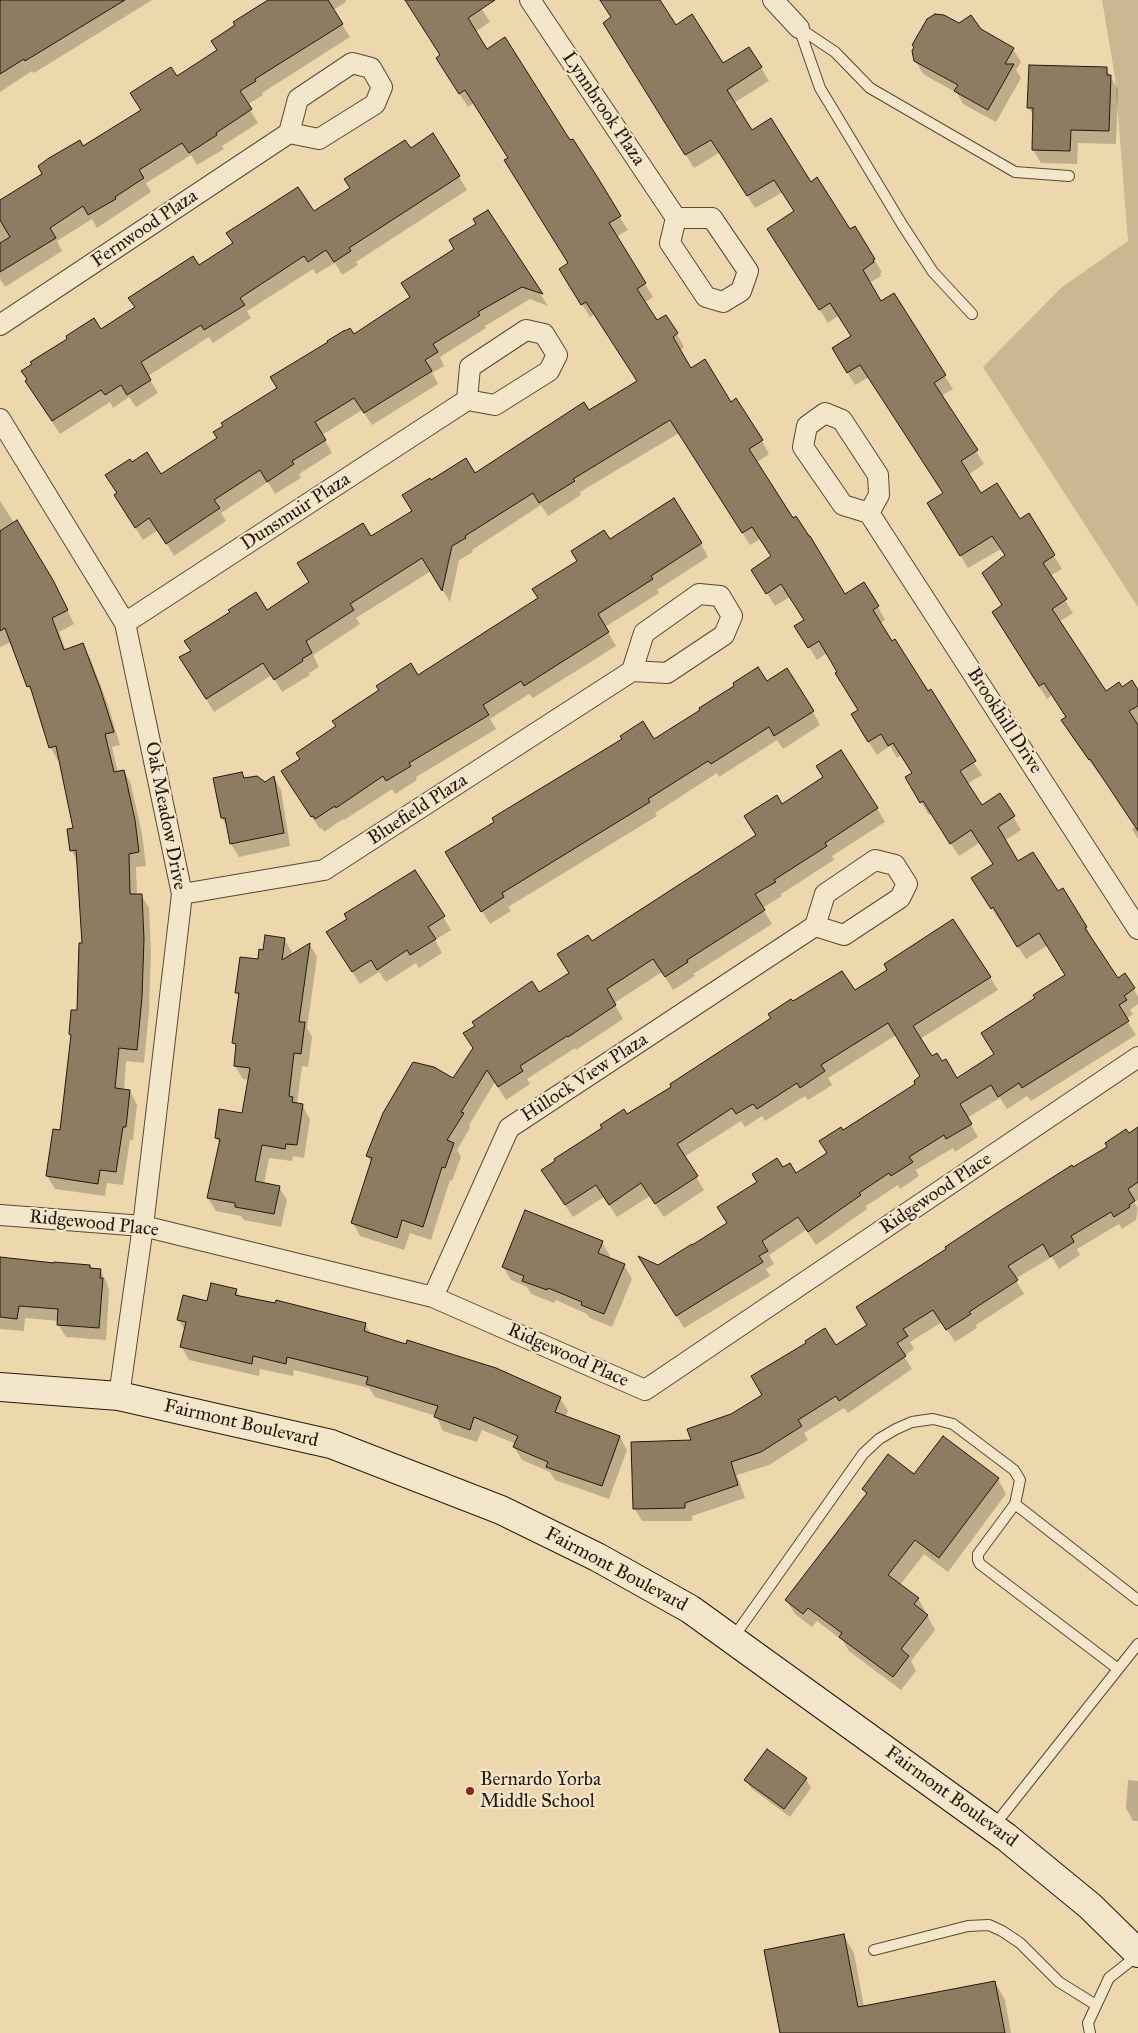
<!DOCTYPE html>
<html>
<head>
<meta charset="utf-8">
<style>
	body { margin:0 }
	canvas { display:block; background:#edd8ad }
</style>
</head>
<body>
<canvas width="1138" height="2033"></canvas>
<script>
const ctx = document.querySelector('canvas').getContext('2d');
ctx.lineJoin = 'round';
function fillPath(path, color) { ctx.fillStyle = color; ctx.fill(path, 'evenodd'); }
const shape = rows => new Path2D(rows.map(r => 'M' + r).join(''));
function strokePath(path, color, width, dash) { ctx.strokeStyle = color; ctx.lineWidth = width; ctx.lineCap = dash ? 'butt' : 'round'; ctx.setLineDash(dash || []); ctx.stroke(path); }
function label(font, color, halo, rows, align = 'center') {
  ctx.font = font + ' "IM FELL Great Primer",serif'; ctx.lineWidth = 4.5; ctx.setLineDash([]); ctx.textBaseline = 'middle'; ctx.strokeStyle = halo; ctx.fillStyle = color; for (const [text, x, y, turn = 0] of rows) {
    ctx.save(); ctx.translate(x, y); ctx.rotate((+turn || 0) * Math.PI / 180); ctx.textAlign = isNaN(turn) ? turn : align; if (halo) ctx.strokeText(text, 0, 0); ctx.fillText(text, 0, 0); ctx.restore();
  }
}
fillPath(shape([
	[1102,0,1138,0,1138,607,983,367,1062,287,1128,241,1115,77]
]), '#cbb892');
fillPath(shape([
	[5,0,152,0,34,73,32,71,0,92,0,3],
	[270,0,345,0,346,2,333,10,350,37,262,93,263,95,247,105,258,123,222,146,224,149,197,165,191,155,146,183,151,192,97,228,92,219,57,241,62,251,5,287,0,279,0,201,142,110,177,78,219,51],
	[405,0,476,0,490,22,475,32,487,50,570,142,628,230,616,237,653,297,644,303,657,322,677,334,684,347,679,351,690,369,731,403,762,441,769,454,757,462,844,595,878,607,885,620,880,623,982,775,967,784,982,807,1000,795,1021,830,1004,841,1018,863,1057,892,1086,927,1093,941,1092,941,1117,979,1134,989,1138,997,1138,1004,1130,1010,1133,1014,1126,1019,1136,1035,1031,1101,1027,1096,1007,1109,1000,1098,967,1118,978,1137,955,1152,953,1148,916,1170,919,1176,900,1189,898,1185,866,1206,867,1209,816,1245,806,1230,769,1255,774,1264,766,1269,770,1276,684,1328,648,1270,692,1247,728,1224,782,1169,796,1175,828,1154,842,1132,917,1084,922,1077,896,1035,828,1078,832,1085,808,1100,805,1096,765,1121,762,1116,745,1127,741,1121,684,1157,704,1190,664,1217,650,1196,617,1217,604,1197,573,1217,551,1184,627,1116,673,1087,792,1003,854,992,990,977,998,990,920,1039,931,1058,942,1063,957,1079,995,1054,1036,998,1067,976,1048,945,1026,959,1001,920,1000,921,980,891,994,865,979,843,959,856,931,814,929,815,914,791,913,773,902,755,897,758,890,746,877,755,860,728,859,710,827,653,817,660,804,639,805,620,790,597,775,606,761,584,772,557,760,539,750,545,679,433,580,492,581,495,548,516,541,505,472,550,473,552,459,560,450,602,431,571,356,618,360,624,313,655,319,667,309,673,310,675,282,692,272,675,214,712,189,671,266,612,310,583,371,538,413,511,431,482,475,475,589,412,638,382,595,314,590,317,568,282,569,264,509,158,474,103,468,107,445,72,441,56],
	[601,0,659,0,675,26,723,65,749,48,769,81,734,103,752,132,810,183,850,231,854,228,882,272,880,274,881,276,869,283,881,302,893,295,953,389,941,396,984,464,968,475,980,495,1019,521,1029,515,1062,569,1050,576,1073,613,1059,622,1105,693,1121,688,1138,692,1138,724,1136,725,1138,727,1138,839,1132,829,1135,827,1099,772,1098,773,1070,734,1063,721,1067,718,1052,695,1047,699,1001,625,1006,556,1001,549,968,568,936,516,944,494,869,377,855,385,841,362,852,337,839,315,828,323,776,242,795,212,783,192,755,208,720,152,694,168,612,36,612,18],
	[980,30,1013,49,1021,62,1016,70,1021,78,996,122,963,104,957,93,923,74,915,60],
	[1106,68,1118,90,1116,144,1078,143,1077,164,1041,163,1033,150,1034,117,1029,108],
	[433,135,467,190,356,262,358,265,342,275,335,263,316,274,313,269,247,311,251,318,213,343,209,337,148,376,158,393,136,407,129,397,113,408,110,402,60,434,34,394,101,331,199,266,313,213],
	[488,211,548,306,530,299,485,326,486,328,440,357,444,366,432,373,438,384,372,425,362,410,322,435,332,453,299,474,301,478,275,494,268,482,221,513,226,521,174,556,158,530,143,540,123,508,132,464,160,476,218,438,279,389,412,298],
	[0,501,60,594,74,624,59,632,66,651,82,645,90,658,107,702,120,745,112,747,118,772,124,771,131,784,142,834,146,866,136,867,137,895,141,895,149,908,151,953,149,1011,144,1063,126,1061,124,1091,130,1091,137,1105,133,1140,130,1140,123,1185,107,1183,105,1196,55,1189,47,1176,61,1132,72,1038,70,1034,78,1012,83,945,78,862,71,850,75,829,60,760,58,761,51,748,36,699,28,686,11,642,0,647],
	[609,540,701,544,708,557,657,590,659,593,605,627,616,646,533,698,529,694,490,719,496,729,416,777,417,780,395,794,392,789,344,820,343,819,324,832,322,828,320,829,290,785,418,677,540,599],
	[766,683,813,712,820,725,783,749,777,740,719,777,717,773,655,813,657,816,508,907,511,911,490,924,447,853,654,741],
	[242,773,245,779,265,783,274,777,281,790,290,846,239,857,231,844,228,828,222,818,215,779],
	[782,806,877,808,885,822,832,856,834,860,781,894,782,896,762,908,772,924,693,974,695,976,673,990,662,972,614,1003,623,1019,576,1050,575,1048,527,1079,530,1084,506,1100,495,1082,469,1125,470,1128,457,1150,461,1157,452,1181,450,1180,431,1240,410,1233,404,1250,360,1236,353,1223,372,1163,367,1156,454,1080,538,994,570,973,591,943,758,836],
	[443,917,451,930,435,940,442,953,419,968,416,963,386,982,379,972,360,984,336,946],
	[284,939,292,952,291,956,310,945,317,957,307,1028,312,1037,308,1067,302,1066,297,1104,302,1105,310,1119,304,1158,293,1156,292,1161,269,1158,264,1184,279,1187,287,1200,281,1227,244,1220,241,1216,216,1211,208,1198,220,1144,216,1138,243,1114,249,1080,243,1079,235,1066,237,1049,234,1043,239,998,237,993,264,952],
	[1138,1129,1138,1200,1134,1202,1138,1208,1136,1220,1122,1229,1119,1224,1077,1249,1080,1255,1059,1269,1052,1257,1015,1279,1024,1294,976,1325,977,1328,955,1342,942,1322,910,1342,914,1349,904,1356,912,1369,848,1413,844,1408,804,1433,808,1440,769,1465,737,1475,745,1498,692,1516,692,1521,642,1521,635,1509,692,1441,868,1325,1072,1169],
	[602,1242,610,1256,608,1259,624,1265,632,1279,612,1327,590,1318,587,1314,556,1300,554,1303,531,1294,527,1287,511,1280,503,1267],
	[0,1260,89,1266,92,1270,100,1270,107,1283,109,1291,106,1340,66,1337,58,1324,59,1321,25,1318,24,1331,0,1329],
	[236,1290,240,1297,365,1324,372,1335,560,1398,568,1411,565,1417,620,1437,627,1450,609,1499,555,1480,550,1472,522,1460,514,1447,516,1444,482,1430,477,1442,443,1431,436,1416,375,1397,369,1388,294,1370,293,1376,260,1369,259,1376,189,1360,181,1346,185,1331,178,1319,208,1302],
	[943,1438,998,1479,1006,1494,948,1572,924,1554,900,1585,918,1598,935,1630,911,1661,916,1671,901,1690,849,1651,843,1641,817,1621,812,1627,795,1614,786,1600,867,1495,863,1489,915,1475],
	[806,1779,811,1788,790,1817,751,1788,746,1780],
	[1128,1780,1138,1781,1138,1821,1133,1821,1126,1808],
	[844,1936,854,1953,864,2007,995,1982,1005,2000,1011,2033,781,2033]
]), '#0003');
const building = shape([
	[0,0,125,0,25,61,24,59,0,74,0,0],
	[268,0,328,0,343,24,255,79,256,81,240,91,252,109,216,133,217,135,189,153,182,143,139,170,144,178,115,197,116,199,88,215,83,206,50,228,56,238,0,272,0,243,10,237,0,220,0,200,42,174,38,166,49,158,80,140,83,146,141,110,130,93,171,67,177,76,217,50,211,41,235,25,233,22,268,0],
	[405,0,495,0,468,18,487,49,505,37,570,140,573,139,598,178,621,216,609,223,646,283,637,289,657,320,666,315,678,333,673,337,691,368,705,359,731,402,736,398,763,440,749,449,793,518,796,516,809,536,810,536,845,594,864,582,879,606,873,610,892,641,895,639,928,691,931,689,976,761,960,771,982,805,1000,793,1015,816,998,827,1018,861,1033,852,1058,891,1063,888,1087,927,1085,928,1118,978,1125,973,1135,988,1124,996,1127,1000,1119,1005,1129,1021,1022,1088,1019,1083,998,1097,991,1085,960,1104,972,1124,946,1139,944,1135,909,1157,913,1162,891,1176,889,1173,859,1193,861,1195,808,1232,798,1217,762,1241,768,1251,759,1256,763,1262,676,1316,638,1256,658,1265,692,1244,692,1245,727,1223,717,1207,757,1182,752,1174,777,1158,783,1167,790,1163,796,1173,827,1153,819,1141,841,1127,843,1130,915,1084,914,1081,920,1076,888,1023,821,1065,825,1071,800,1088,797,1083,757,1109,753,1104,736,1114,732,1108,677,1144,698,1176,655,1204,641,1183,609,1205,596,1185,565,1205,541,1170,555,1161,554,1159,602,1128,600,1125,624,1109,627,1114,671,1087,670,1084,771,1018,768,1014,791,999,793,1001,842,971,855,990,887,970,884,964,953,919,991,977,913,1026,932,1056,937,1053,942,1061,946,1059,957,1078,994,1054,981,1033,1035,998,1033,995,1065,975,1039,933,1017,947,993,907,991,909,971,878,993,864,971,830,950,844,923,801,920,803,905,777,912,773,893,743,888,746,881,734,868,742,851,714,858,710,835,673,837,672,819,641,808,648,794,626,804,620,781,584,766,594,751,570,771,556,752,527,742,533,670,420,573,479,575,481,539,503,533,493,465,536,466,538,452,546,442,591,422,558,350,604,354,610,306,641,312,653,302,659,303,661,274,680,263,663,206,699,179,657,191,651,184,641,230,612,228,610,256,592,267,610,309,582,297,563,363,523,371,536,412,511,402,495,430,478,431,480,466,458,475,473,584,402,589,410,637,381,586,302,581,305,559,269,568,263,504,160,508,158,465,90,459,94,436,58,440,55,405,0],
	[600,0,660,0,676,25,692,14,723,63,749,47,762,67,727,90,752,130,771,118,811,182,817,177,850,229,855,226,875,259,873,260,874,262,863,270,881,301,894,293,946,375,934,383,978,450,961,461,981,493,997,483,1020,519,1029,513,1055,555,1043,563,1067,599,1052,609,1106,691,1119,682,1122,687,1132,680,1138,690,1138,706,1129,711,1138,725,1138,831,1090,759,1089,760,1061,720,1066,717,1044,683,1039,686,992,612,1002,605,982,573,1005,555,992,536,960,556,927,503,943,493,860,365,847,373,832,348,851,336,830,303,819,310,767,229,794,211,774,180,747,196,711,140,685,155,603,23,611,17,600,0],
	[935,14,944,15,959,23,971,15,981,29,1014,48,1005,64,1014,64,988,110,954,91,958,85,914,61,912,51,914,47,912,45,927,19,935,14],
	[1029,65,1107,67,1107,75,1111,75,1109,131,1071,130,1070,151,1032,150,1033,108,1027,108,1029,65],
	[433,133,460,176,349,248,351,251,334,262,326,250,308,262,304,256,240,298,245,305,204,330,201,325,141,362,151,380,127,395,121,385,105,395,101,390,52,421,25,381,27,379,21,371,32,364,30,362,67,339,66,336,94,318,101,329,135,307,128,298,193,256,199,265,233,243,226,233,298,187,314,211,350,188,344,179,405,140,411,148,433,133],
	[488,210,543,294,522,287,478,312,480,315,433,344,438,352,425,360,432,371,364,413,354,398,315,422,326,440,292,461,294,464,267,482,260,470,214,500,220,508,166,544,149,518,135,528,114,495,117,493,105,475,130,459,132,462,147,452,161,474,217,438,213,432,223,426,221,423,277,388,270,377,328,342,327,341,345,330,345,331,350,328,354,334,410,297,401,283,454,249,449,240,476,224,473,219,488,210],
	[674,498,702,543,651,576,653,579,598,614,609,632,524,686,521,681,483,705,489,715,409,763,411,766,386,781,383,776,336,808,335,806,315,819,313,816,311,817,281,771,300,759,296,753,336,726,332,721,379,690,376,686,411,663,418,675,538,598,532,589,577,561,571,551,604,530,610,539,674,498],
	[17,520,53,580,68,610,52,618,64,650,83,643,100,688,114,732,105,734,114,772,124,770,135,820,139,852,129,854,130,894,142,894,144,939,142,997,137,1050,119,1048,115,1088,130,1090,126,1127,123,1127,116,1172,100,1170,98,1184,46,1176,53,1129,60,1130,71,1035,69,1034,71,1010,77,1010,79,943,82,943,76,850,70,851,67,829,73,828,56,746,49,748,30,686,27,687,5,628,0,631,0,531,17,520],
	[758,667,767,681,787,668,814,711,774,736,769,727,711,764,708,761,648,799,650,802,502,893,504,897,481,912,445,852,494,822,492,818,622,739,620,736,643,721,654,739,700,710,699,708,734,686,733,683,758,667],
	[841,750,878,808,825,843,827,846,774,880,776,882,755,894,765,910,687,960,688,962,665,977,653,959,607,989,616,1005,568,1037,567,1036,520,1066,523,1071,498,1087,487,1070,461,1112,464,1113,447,1140,454,1143,445,1168,442,1167,423,1227,402,1220,397,1238,351,1223,372,1158,366,1156,383,1113,413,1062,434,1067,453,1078,473,1048,463,1033,475,1026,472,1022,532,981,539,992,569,973,557,954,588,935,592,941,756,835,744,816,777,795,782,804,823,777,816,766,841,750],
	[242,772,244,778,257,776,265,782,274,776,284,833,230,844,225,818,221,818,213,778,242,772],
	[415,870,445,916,428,927,436,939,410,955,407,950,377,970,371,960,352,972,326,932,347,919,344,914,415,870],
	[265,935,285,938,282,960,310,943,299,1022,305,1022,301,1054,294,1053,289,1096,293,1097,292,1102,303,1104,297,1145,286,1144,285,1149,262,1145,255,1181,280,1186,274,1214,235,1207,235,1203,207,1198,220,1139,215,1138,219,1109,242,1113,250,1068,234,1066,236,1044,232,1043,239,993,235,993,240,957,258,959,259,949,263,950,265,935],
	[1138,1127,1138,1182,1128,1189,1135,1201,1129,1205,1130,1207,1114,1217,1111,1212,1071,1236,1074,1242,1050,1257,1043,1244,1008,1266,1018,1280,969,1312,971,1314,946,1330,933,1310,903,1329,908,1336,897,1343,906,1356,839,1401,836,1396,798,1420,802,1426,761,1452,731,1462,738,1485,685,1503,685,1508,633,1509,631,1442,691,1440,687,1429,731,1414,762,1395,751,1376,806,1343,805,1341,825,1328,836,1345,867,1325,856,1307,946,1249,945,1247,995,1214,1072,1165,1073,1167,1107,1147,1105,1143,1126,1129,1129,1133,1138,1127],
	[525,1210,603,1241,598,1253,625,1264,604,1314,581,1305,582,1302,548,1288,547,1290,522,1281,524,1276,502,1267,525,1210],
	[0,1257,54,1263,54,1262,90,1265,90,1268,101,1269,100,1278,103,1278,99,1328,57,1325,58,1309,19,1306,17,1319,0,1317,0,1257],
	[211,1283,237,1289,235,1295,275,1303,276,1300,366,1323,364,1331,406,1344,407,1340,496,1368,561,1397,555,1412,620,1436,602,1486,546,1467,548,1462,513,1447,518,1436,474,1417,470,1430,434,1417,438,1406,366,1384,368,1377,287,1357,286,1364,253,1356,252,1364,180,1347,186,1322,177,1320,183,1295,207,1301,211,1283],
	[943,1436,999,1478,939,1558,915,1540,888,1575,919,1598,914,1604,928,1615,901,1649,909,1656,893,1677,839,1637,842,1633,808,1608,803,1614,785,1600,867,1493,862,1489,888,1454,914,1474,943,1436],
	[767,1749,807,1778,784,1809,744,1780,767,1749],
	[844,1934,858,2007,995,1981,1005,2033,780,2033,764,1950,844,1934]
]);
fillPath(building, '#8d7c61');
strokePath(building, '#25190f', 1);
const service = shape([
	[799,28,820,88,903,226,933,272,972,314],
	[799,28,835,52,870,88,1015,172,1069,176],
	[1015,1504,978,1554,978,1560,980,1564,1118,1669],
	[733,1638,863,1454,879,1439,896,1429,912,1422,933,1419,953,1424,1014,1470,1020,1480,1015,1504,1138,1600],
	[993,1827,1138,1644],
	[874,1950,968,1926,989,1925,1002,1931,1020,1943,1059,1982,1096,2005],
	[1090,2033,1088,2023,1109,1978,1138,1955]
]);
const minor = shape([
	[530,0,676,218,670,243,706,297,723,302,741,291,748,271,712,218,676,218],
	[773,0,799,28],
	[0,325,289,133,298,99,352,63,371,68,382,87,375,104,319,139,289,133],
	[0,419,125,623,182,894,143,1226,119,1396],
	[869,513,879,495,878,475,842,420,825,413,807,426,803,447,843,505,869,513,1138,929],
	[125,623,467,400,495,405,549,371,557,355,544,334,526,330,470,367,467,400],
	[182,894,324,870,632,671,667,673,724,635,732,616,720,596,699,594,644,633,632,671],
	[0,1215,143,1226,433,1297,645,1390,1138,1057],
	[433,1297,509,1128,815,926,844,935,900,898,907,884,895,865,875,860,825,894,815,926]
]);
const secondary = shape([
	[0,1387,119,1396,331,1444,501,1510,597,1557,690,1609,1006,1837,1090,1906,1138,1953]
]);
strokePath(service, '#574936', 12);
strokePath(minor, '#574936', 22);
strokePath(secondary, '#25190f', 30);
strokePath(service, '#f3e6ca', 10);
strokePath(minor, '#f3e6ca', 20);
strokePath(secondary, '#f3e6ca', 28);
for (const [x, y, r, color] of [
	[470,1791,5,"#8f2418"]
]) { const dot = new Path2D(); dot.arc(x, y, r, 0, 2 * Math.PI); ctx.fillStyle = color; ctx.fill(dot); strokePath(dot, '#f3e6ca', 2); }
label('19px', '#25190f', '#f3e6ca', [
	["Lynnbrook Plaza",603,109,56],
	["Fernwood Plaza",145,229,-34],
	["Dunsmuir Plaza",296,512,-33],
	["Brookhill Drive",1004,721,57],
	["Bluefield Plaza",418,810,-33],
	["Oak Meadow Drive",165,816,79],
	["Hillock View Plaza",585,1078,-33],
	["Ridgewood Place",936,1194,-34],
	["Ridgewood Place",94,1224,6],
	["Ridgewood Place",568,1356,24],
	["Fairmont Boulevard",241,1424,13],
	["Fairmont Boulevard",616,1570,28],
	["Fairmont Boulevard",951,1797,36]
]);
label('19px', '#25190f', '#f3e6ca', [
	["Bernardo Yorba",480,1780],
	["Middle School",480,1802]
], 'left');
</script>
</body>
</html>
